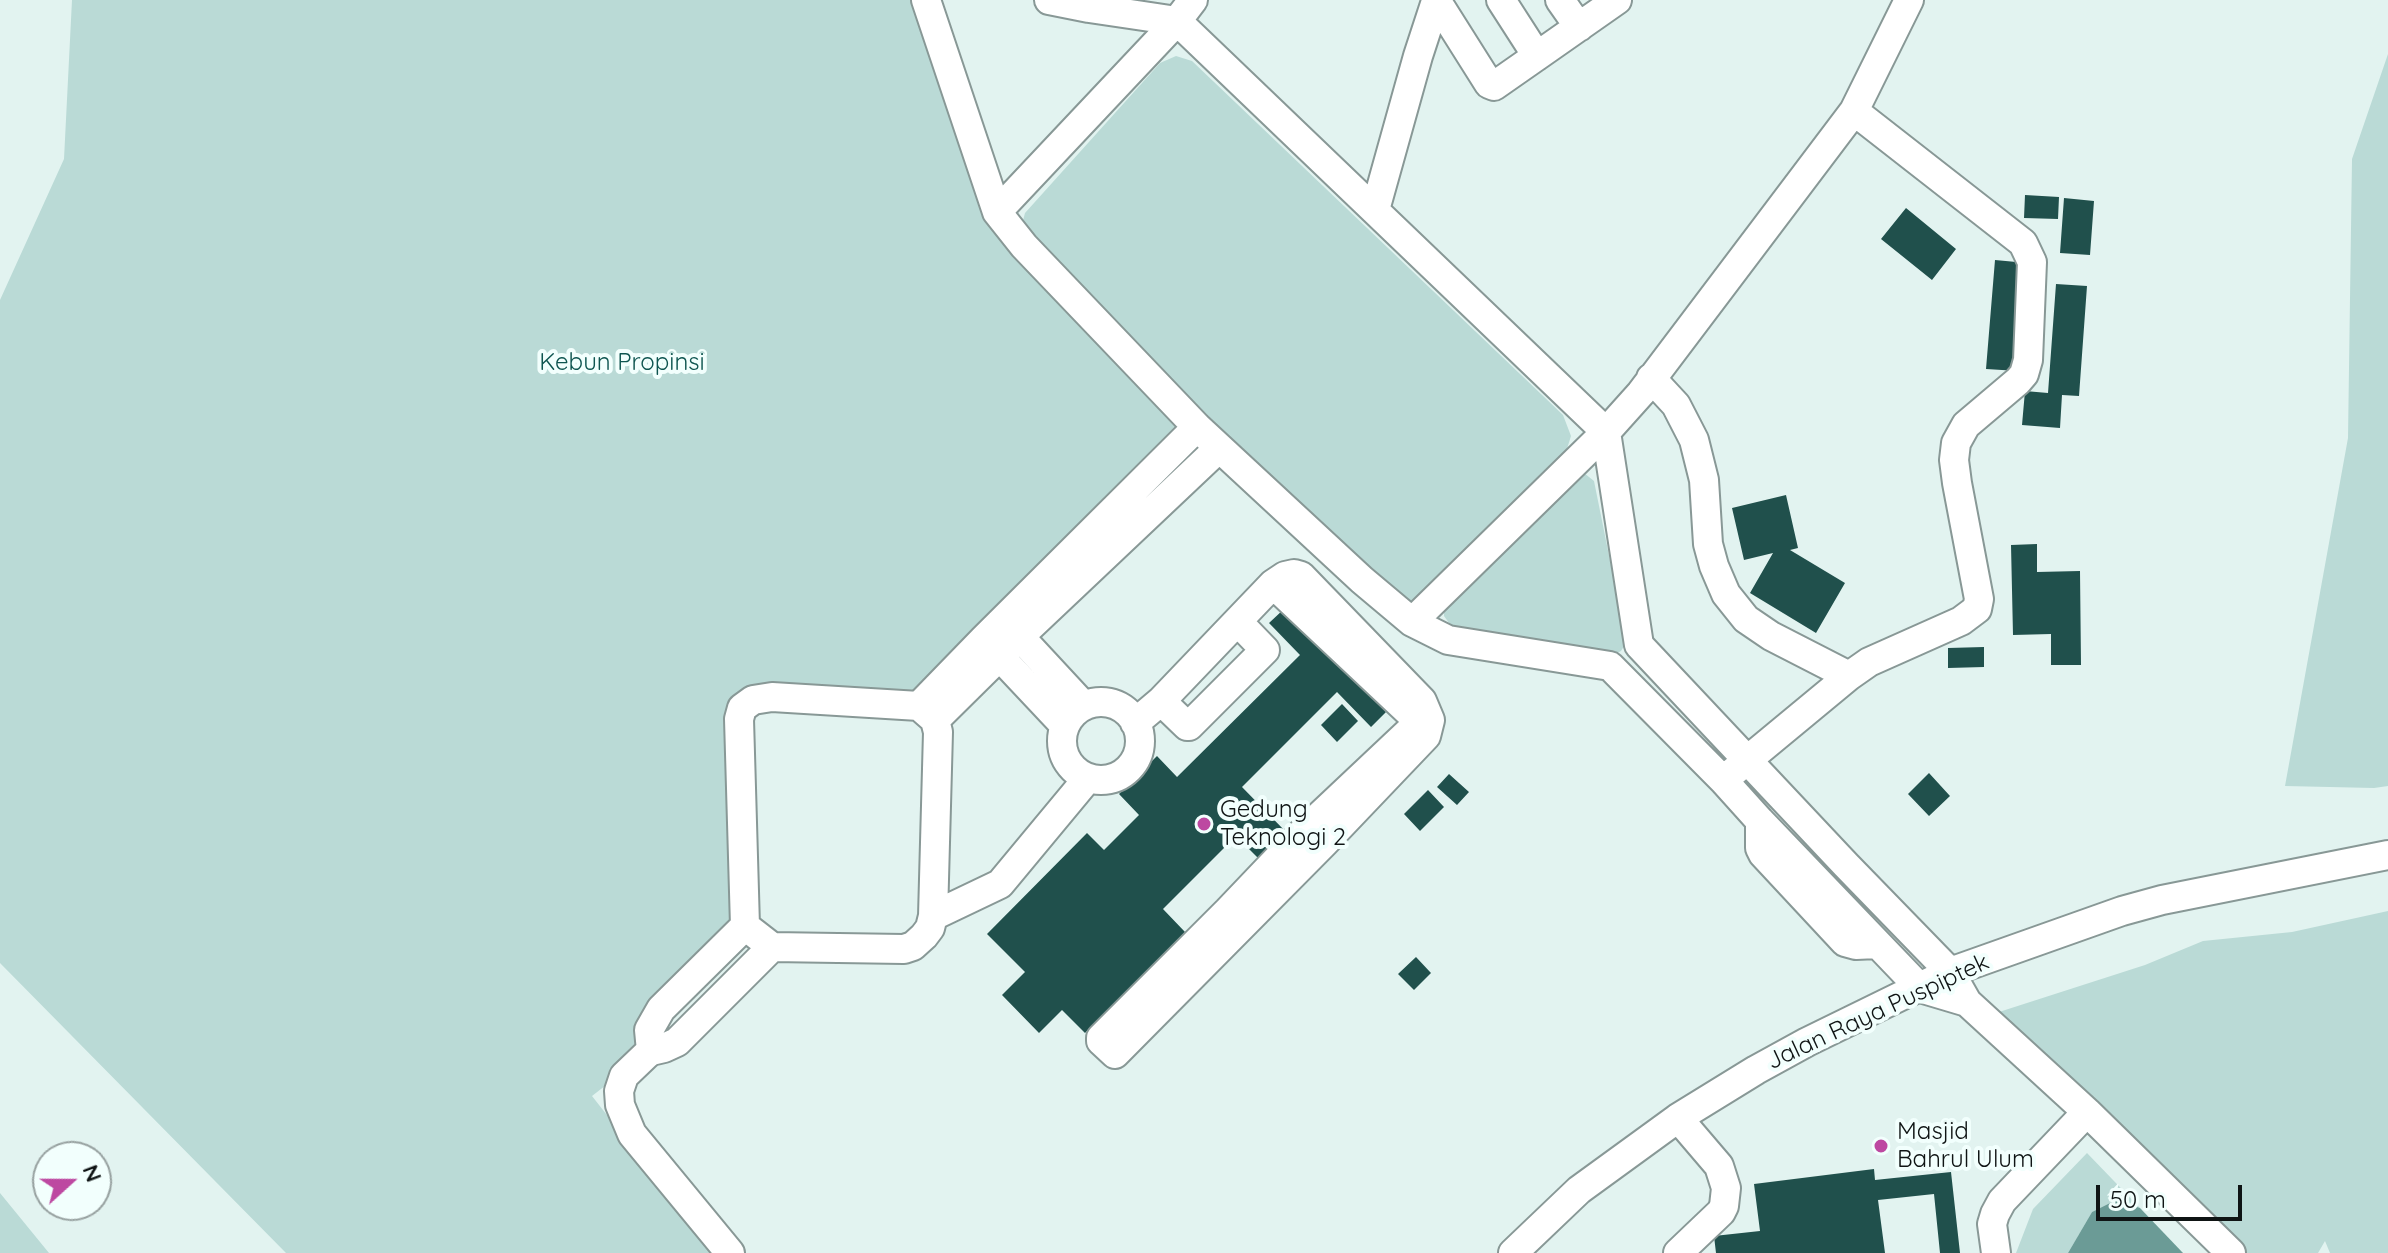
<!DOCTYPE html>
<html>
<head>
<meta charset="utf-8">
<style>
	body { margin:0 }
	#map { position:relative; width:2388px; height:1253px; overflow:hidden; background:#e2f3f0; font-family:Quicksand,sans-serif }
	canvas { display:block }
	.north { position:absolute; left:32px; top:1141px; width:80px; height:80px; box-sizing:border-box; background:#f2fffd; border:2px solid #97a1a0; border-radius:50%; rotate:69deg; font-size:22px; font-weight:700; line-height:32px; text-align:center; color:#0f1414 }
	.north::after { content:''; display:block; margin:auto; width:28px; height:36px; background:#bd48a1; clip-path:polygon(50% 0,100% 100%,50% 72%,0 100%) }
	.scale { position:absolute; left:2096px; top:1185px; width:146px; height:36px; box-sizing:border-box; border:4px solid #0f1414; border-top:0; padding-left:10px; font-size:24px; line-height:28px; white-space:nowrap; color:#0f1414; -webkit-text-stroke:6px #f2fffd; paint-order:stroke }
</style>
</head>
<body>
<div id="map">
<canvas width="2388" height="1253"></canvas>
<div class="north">N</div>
<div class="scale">50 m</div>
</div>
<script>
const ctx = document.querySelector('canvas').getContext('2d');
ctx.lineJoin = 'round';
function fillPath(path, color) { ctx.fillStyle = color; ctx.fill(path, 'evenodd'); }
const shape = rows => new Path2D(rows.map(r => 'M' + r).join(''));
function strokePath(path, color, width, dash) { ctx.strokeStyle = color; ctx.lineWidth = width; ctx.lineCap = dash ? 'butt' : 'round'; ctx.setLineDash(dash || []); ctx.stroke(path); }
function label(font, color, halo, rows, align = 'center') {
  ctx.font = font + ' Quicksand,sans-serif'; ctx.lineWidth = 8; ctx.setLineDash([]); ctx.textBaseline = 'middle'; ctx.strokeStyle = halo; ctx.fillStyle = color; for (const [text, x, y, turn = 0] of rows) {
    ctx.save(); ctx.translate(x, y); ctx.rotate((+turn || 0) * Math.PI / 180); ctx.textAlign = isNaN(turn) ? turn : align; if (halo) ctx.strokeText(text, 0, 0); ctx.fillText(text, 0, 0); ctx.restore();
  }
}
fillPath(shape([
	[72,0,933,0,1007,209,1021,228,1025,213,1160,63,1176,56,1192,61,1563,415,1571,436,1565,455,1423,597,1408,604,1223,436,934,719,746,707,745,926,661,1009,646,1054,592,1096,715,1253,286,1253,0,963,0,300,64,159],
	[2388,54,2388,786,2374,788,2285,786,2348,438,2352,159],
	[1584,473,1594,481,1625,635,1626,643,1621,651,1610,657,1457,628,1449,623,1444,616,1444,607],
	[2388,911,2388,1253,2330,1253,2325,1241,2318,1253,2234,1253,2133,1144,1999,1012,2145,965,2203,941,2292,932],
	[2087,1153,2140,1208,2116,1200,2092,1212,2068,1253,2016,1253,2033,1209],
	[0,1193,49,1253,0,1253]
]), '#badad6');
fillPath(shape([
	[2116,1200,2140,1208,2183,1253,2068,1253,2092,1212]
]), '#6b9b96');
fillPath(shape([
	[2025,195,2059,197,2058,219,2024,218],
	[2064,198,2094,201,2090,255,2060,253],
	[1906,208,1956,249,1932,280,1881,239],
	[1995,260,2027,263,2018,371,1986,369],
	[2056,284,2087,286,2079,396,2062,395,2060,428,2022,425,2025,391,2048,393],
	[1786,495,1798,548,1790,550,1845,583,1816,633,1750,593,1773,553,1744,560,1732,508],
	[2037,544,2037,572,2080,571,2081,665,2051,665,2051,634,2013,635,2011,545],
	[1284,609,1386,712,1371,727,1337,692,1242,787,1287,833,1260,860,1236,836,1163,909,1185,932,1085,1033,1062,1010,1039,1033,1002,995,1025,972,987,934,1087,833,1104,850,1139,815,1119,794,1157,756,1177,777,1300,655,1269,623],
	[1984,647,1984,667,1948,668,1948,648],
	[1342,704,1358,721,1337,742,1321,725],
	[1929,773,1950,796,1929,816,1908,794],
	[1449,774,1469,792,1457,805,1437,787],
	[1428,790,1444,807,1420,831,1404,814],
	[1416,957,1431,973,1414,990,1398,974],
	[1874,1169,1875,1180,1951,1172,1960,1253,1940,1253,1934,1194,1878,1200,1885,1253,1716,1253,1714,1236,1760,1231,1754,1184]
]), '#20504c');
const minor = shape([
	[926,0,997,212,1024,246,1197,427,1362,580,1412,622,1448,640,1610,666,1724,781,1760,821,1920,988,1967,1002],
	[1049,0,1089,8,1177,21,1606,432,1639,645,1846,865,1950,972,1967,1002,2087,1112,2231,1253],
	[1436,0,1489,84,1494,86,1537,56],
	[1501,0,1537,56,1617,0],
	[1560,0,1579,27],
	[1375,210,1418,56,1436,1],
	[997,212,1177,21,1193,0],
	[1651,378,1676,405,1694,440,1704,480,1708,544,1714,566,1726,594,1746,619,1771,636,1849,676],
	[1412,622,1606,432,1641,393,1854,111,1909,0],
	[1007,623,1084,706],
	[986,642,1065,726],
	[1161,701,1187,726,1189,726,1265,650,1238,622],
	'1062 741a39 39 0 1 1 78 0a39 39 0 1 1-78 0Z',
	[919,706,984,639,1197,427],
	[935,720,1020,636,1219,448],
	[1135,723,1161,701,1273,584,1285,576,1294,574,1301,576,1422,701,1430,720,1426,736,1324,843,1115,1054,1101,1041,1101,1038,1228,911,1308,827,1412,729,1414,724,1415,720,1410,713,1273,584],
	[1733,772,1849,676,1869,662,1961,621,1977,609,1979,599,1957,483,1954,460,1956,443,1966,425,2018,381,2024,374,2028,360,2032,262,2023,243,1854,111],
	[1760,821,1760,848,1763,854,1845,942,1856,945,1877,944],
	[933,916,1000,884,1088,778],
	[651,1051,649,1030,661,1009,745,926],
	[730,1253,632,1134,620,1105,619,1091,624,1076,647,1054,651,1051,664,1048,677,1042,772,947,904,949,913,946,924,936,930,928,933,916,938,732,935,720,919,706,772,697,753,700,742,708,739,719,745,926,772,947],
	[1513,1253,1579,1190,1678,1118,1756,1070,1807,1042,1950,972,2122,911,2162,900,2388,855],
	[1678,1253,1721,1212,1724,1206,1726,1188,1719,1166,1678,1118],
	[1996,1253,1992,1224,1995,1214,2002,1201,2087,1112]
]);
strokePath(minor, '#889896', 32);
strokePath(minor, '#fff', 28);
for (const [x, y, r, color] of [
	[1204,824,8,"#bd48a1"],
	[1881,1146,8,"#bd48a1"]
]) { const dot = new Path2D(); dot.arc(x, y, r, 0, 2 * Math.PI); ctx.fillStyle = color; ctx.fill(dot); strokePath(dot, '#f2fffd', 3); }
label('24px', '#0e5550', '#f2fffd', [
	["Kebun Propinsi",622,363]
]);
label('24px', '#0f1414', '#f2fffd', [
	["Gedung",1220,810],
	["Teknologi 2",1220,838],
	["Masjid",1897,1132],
	["Bahrul Ulum",1897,1160]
], 'left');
label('24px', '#0f1414', '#f2fffd', [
	["Jalan Raya Puspiptek",1878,1012,-25]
]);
</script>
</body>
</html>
